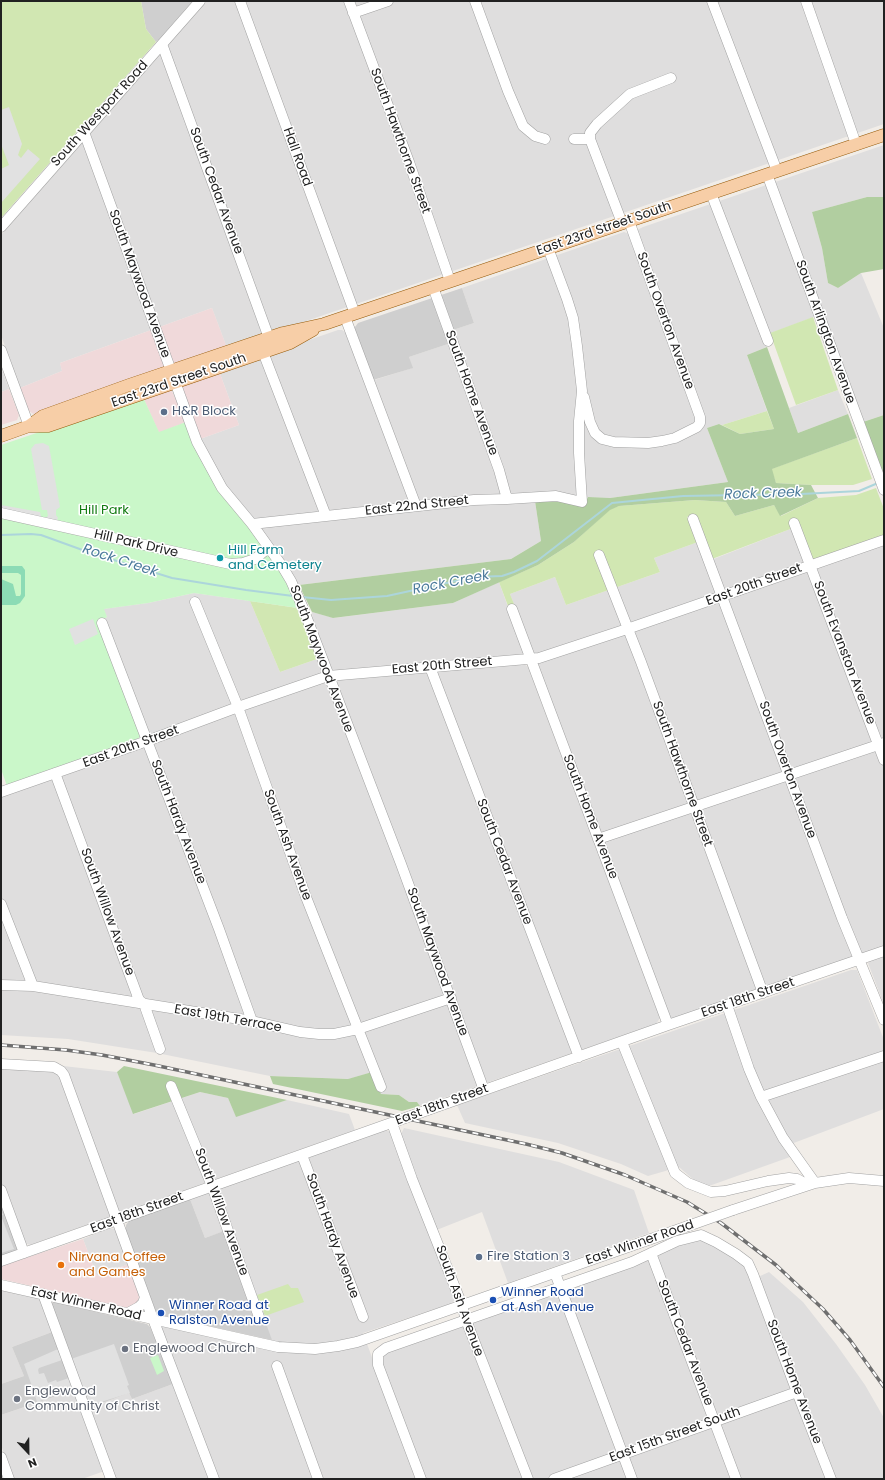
<!DOCTYPE html>
<html>
<head>
<meta charset="utf-8">
<style>
	body { margin:0 }
	#map { position:relative; width:885px; height:1480px; overflow:hidden; background:#f1ede8; font-family:Poppins,sans-serif }
	canvas { display:block }
	.frame { position:absolute; inset:0; border:2px solid #212121; pointer-events:none }
	.north { position:absolute; left:8px; top:1432px; width:40px; height:40px; -webkit-text-stroke:3px #fff; paint-order:stroke; rotate:158deg; font-size:11px; font-weight:700; line-height:16px; text-align:center; color:#212121 }
	.north::after { content:''; display:block; margin:auto; width:14px; height:18px; background:#212121; clip-path:polygon(50% 0,100% 100%,50% 72%,0 100%) }
</style>
</head>
<body>
<div id="map">
<canvas width="885" height="1480"></canvas>
<div class="frame"></div>
<div class="north">N</div>
</div>
<script>
const ctx = document.querySelector('canvas').getContext('2d');
ctx.lineJoin = 'round';
function fillPath(path, color) { ctx.fillStyle = color; ctx.fill(path, 'evenodd'); }
const shape = rows => new Path2D(rows.map(r => 'M' + r).join(''));
function strokePath(path, color, width, dash) { ctx.strokeStyle = color; ctx.lineWidth = width; ctx.lineCap = dash ? 'butt' : 'round'; ctx.setLineDash(dash || []); ctx.stroke(path); }
function label(font, color, halo, rows, align = 'center') {
  ctx.font = font + ' Poppins,sans-serif'; ctx.lineWidth = 3; ctx.setLineDash([]); ctx.textBaseline = 'middle'; ctx.strokeStyle = halo; ctx.fillStyle = color; for (const [text, x, y, turn = 0] of rows) {
    ctx.save(); ctx.translate(x, y); ctx.rotate((+turn || 0) * Math.PI / 180); ctx.textAlign = isNaN(turn) ? turn : align; if (halo) ctx.strokeText(text, 0, 0); ctx.fillText(text, 0, 0); ctx.restore();
  }
}
fillPath(shape([
	[207,1,884,1,884,124,227,348,212,308,60,363,62,371,20,388,1,335,1,235],
	[884,145,884,197,867,197,812,212,822,248,828,283,838,288,861,273,884,328,884,415,863,422,822,314,763,336,767,347,747,355,767,411,722,425,719,424,707,428,728,482,610,498,573,497,535,501,541,541,511,559,299,585,282,558,220,478,200,439,239,425,219,371,338,330,342,330,346,333,365,383,412,368,409,357,448,344,444,333,474,323,462,288,624,232,629,234,643,227],
	[1,367,9,389,1,392],
	[838,390,848,414,798,433,789,408],
	[793,528,810,570,884,544,884,946,674,1019,671,1019,667,1014,510,594,555,577,566,605,660,572,654,558,698,542,706,562],
	[499,582,524,651,524,654,518,655,334,672,329,668,313,623,312,612,334,618,453,603],
	[194,593,250,601,280,672,317,659,325,683,339,680,524,664,528,667,660,1018,656,1024,420,1106,417,1102,409,1102,399,1095,381,1094,372,1072,349,1079,270,1076,157,1053,68,1039,1,1035,1,796,142,747,145,748,259,1026,104,618,107,617,103,609,148,603],
	[884,956,884,1005,868,963,870,961],
	[851,970,857,970,884,1040,884,1109,783,1147,790,1157,709,1186,695,1181,679,1167,648,1176,621,1164,558,1143,465,1123,457,1105],
	[63,1066,117,1072,134,1114,200,1092,228,1098,236,1116,287,1100,349,1114,355,1130,30,1245,25,1243,9,1197,1,1199,1,1067,53,1072],
	[404,1128,559,1162,634,1190,649,1233,508,1283,482,1212,429,1233,454,1297,454,1301,450,1304,363,1333,417,1479,114,1479,110,1469,82,1479,13,1479,1,1445,1,1415,74,1390,82,1411,129,1393,132,1399,173,1384,160,1328,164,1326,275,1350,231,1229,205,1238,190,1199,384,1130,401,1134],
	[109,1228,115,1229,129,1264,97,1276,83,1239],
	[701,1240,712,1243,743,1264,747,1269,827,1479,426,1479,382,1366,384,1355,387,1351,679,1243],
	[769,1272,803,1302,836,1344,865,1385,884,1418,884,1479,835,1479,758,1277],
	[1,1289,36,1297,40,1300,52,1332,12,1347,24,1376,1,1384]
]), '#dfdede');
fillPath(shape([
	[212,308,227,348,35,415,29,411,20,388,62,371,60,363],
	[219,371,239,425,200,439,181,386],
	[9,389,19,415,17,420,1,425,1,392],
	[170,389,172,391,186,422,159,433,143,397],
	[83,1239,97,1276,129,1264,138,1291,139,1298,137,1303,127,1308,1,1279,1,1266]
]), '#f0d9da');
fillPath(shape([
	[141,1,193,1,162,37,156,42,146,29],
	[462,288,474,323,444,333,448,344,409,357,413,368,373,380,354,332,355,327,358,323],
	[190,1199,205,1238,224,1231,256,1321,264,1318,272,1340,160,1315,156,1312,126,1232,126,1225,129,1221],
	[1,1200,18,1249,17,1251,1,1258],
	[54,1302,147,1324,150,1327,173,1384,132,1399,129,1393,89,1408,51,1304],
	[52,1332,74,1390,1,1415,1,1384,24,1376,12,1347]
]), '#cfcfcf');
fillPath(shape([
	[1,1,141,1,146,29,156,42,1,218],
	[813,317,838,390,796,405,770,333],
	[767,411,774,429,740,434,722,425],
	[857,438,872,479,853,485,811,485,776,483,771,469],
	[876,488,884,509,884,536,816,560,811,558,795,518,790,521,793,528,712,559,694,514,687,517,698,542,654,558,660,572,566,605,555,577,510,594,514,604,508,606,499,582,538,565,574,542,610,509,619,506,695,500,726,502,735,516,774,505,781,516,818,498,856,495],
	[250,601,298,608,317,659,280,672],
	[288,1284,291,1288,298,1288,304,1302,265,1316,257,1295]
]), '#d1e7b2');
fillPath(shape([
	[867,197,884,197,884,269,861,273,838,288,828,283,822,248,812,212],
	[767,347,798,433,848,414,857,438,772,469,776,483,811,485,818,498,780,516,774,505,735,516,726,502,695,500,619,506,610,510,574,542,538,565,453,603,333,618,312,612,299,585,511,559,541,541,535,501,556,500,583,507,588,497,610,498,728,482,707,428,719,424,740,434,774,429,747,355],
	[884,415,884,479,863,422],
	[124,1066,287,1100,236,1117,228,1098,200,1092,133,1114,117,1072],
	[372,1072,381,1094,399,1095,409,1102,417,1102,420,1106,402,1111,273,1084,270,1076,348,1079]
]), '#b1cea0');
fillPath(shape([
	[143,397,159,432,186,422,197,448,279,568,298,608,194,593,148,603,104,609,107,617,99,621,140,735,139,738,7,786,1,769,1,445],
	[158,1355,164,1371,157,1375,150,1358]
]), '#caf7c9');
fillPath(shape([
	[1,566,22,566,25,570,25,596,20,603,16,605,1,605,1,579,13,584,16,596,20,596,21,594,21,575,18,573,1,573]
]), '#8cdbb5');
fillPath(shape([
	[9,107,22,144,18,155,21,158,28,149,40,159,1,203,1,169,9,165,1,144,1,110],
	[43,443,49,446,60,507,56,510,56,515,58,518,53,528,1,517,1,505,40,512,41,517,45,518,48,516,47,510,42,510,31,449,35,444],
	[93,619,98,634,75,645,69,629],
	[1,1209,3,1215,1,1216,14,1249,1,1253],
	[114,1344,129,1385,127,1386,130,1393,88,1406,71,1359],
	[58,1349,62,1360,39,1368,38,1370,39,1374,44,1373,48,1383,56,1380,57,1382,69,1378,73,1388,37,1402,34,1392,37,1391,36,1388,33,1389,24,1364]
]), '#e1e1e1');
strokePath(shape([
	[1,535,31,534,41,535,88,552,172,578,246,590,293,596],
	[302,597,331,600,387,596,474,577,502,576,514,572,537,561,612,503,683,496,801,494,859,491,878,483]
]), '#acd5db', 2);
const minor = shape([
	[240,1,355,314],
	[349,1,409,162,450,281],
	[475,1,508,91,523,126,535,136,545,139],
	[712,1,777,171],
	[806,1,856,144],
	[353,13,388,1],
	[162,44,269,338],
	[84,132,197,442,222,488,252,524,282,566,291,581,303,608,401,864,484,1090],
	[574,139,590,139],
	[590,139,590,133,597,124,630,94,671,78],
	[590,139,622,223],
	[767,174,884,490],
	[711,193,768,341],
	[1,227,200,1],
	[433,287,499,470,507,499],
	[345,317,416,506],
	[1,350,29,426],
	[263,352,326,516],
	[584,397,590,422,595,433,602,439,614,442,648,443,662,441,675,438,697,427,700,423,700,417,629,221],
	[1,513,230,564,243,563,255,559,268,548],
	[693,519,842,918,884,1020],
	[794,523,884,760],
	[252,524,474,500,507,499,556,496,582,502,579,453,579,421,582,391,577,346,573,318,567,299,548,248],
	[599,555,641,662,763,993],
	[195,602,238,707,306,897,381,1087],
	[512,609,668,1025],
	[102,623,219,929,252,1021],
	[430,667,579,1057],
	[55,773,139,1000,144,1004,160,1049],
	[1,792,147,741,238,707,328,676,539,658,627,629,884,540],
	[598,839,884,743],
	[1,904,33,986],
	[1,985,33,986,252,1021,300,1032,319,1034,334,1034,358,1029,451,998],
	[727,1005,749,1069,761,1097,783,1138,815,1183],
	[622,1042,675,1173,688,1183,711,1192,725,1191,768,1181,789,1178,797,1179,808,1185],
	[1,1064,54,1067,61,1071,64,1075,153,1319,214,1479],
	[171,1086,212,1186,259,1317],
	[761,1097,884,1056],
	[392,1123,412,1179,462,1305,466,1320,528,1479],
	[302,1155,363,1317],
	[1,1190,24,1253],
	[733,1210,815,1183,849,1178,884,1181],
	[651,1253,736,1479],
	[1,1261,668,1025,884,951],
	[555,1273,632,1479],
	[1,1285,278,1347,315,1349,338,1346,357,1342,688,1226],
	[43,1294,111,1479],
	[128,1313,139,1307,143,1303,145,1297],
	[277,1366,318,1479],
	[1,1457,9,1479],
	[421,1479,378,1365,378,1354,386,1348,632,1262,677,1241,701,1235,716,1242,736,1254,748,1263,753,1274,797,1392,831,1479],
	[554,1479,797,1392]
]);
const major = shape([
	[29,426,43,416,129,385,283,333,324,324,884,135],
	[1,436,29,426,48,426,290,343,313,330]
]);
strokePath(minor, '#a2a2a2', 11);
strokePath(major, '#955a09', 13);
strokePath(minor, '#fff', 10);
strokePath(major, '#f7cea7', 12);
const rail = shape([
	[1,1045,66,1050,102,1055,154,1065,526,1144,562,1153,625,1175,687,1202,721,1223,776,1265,823,1309,850,1340,884,1387]
]);
strokePath(rail, '#6f6f6f', 3.5);
strokePath(rail, '#fff', 2, [6]);
const minorBridge = shape([
	[688,1226,733,1210]
]);
strokePath(minorBridge, '#a2a2a2', 11, []);
strokePath(minorBridge, '#fff', 10);
for (const [x, y, r, color] of [
	[164,412,4,"#5c6f8a"],
	[220,558,4,"#0f9aa8"],
	[479,1257,4,"#5c6f8a"],
	[61,1265,4,"#e8710a"],
	[493,1300,4,"#1a4fb4"],
	[161,1313,4,"#1a4fb4"],
	[125,1349,4,"#6b7280"],
	[17,1399,4,"#6b7280"]
]) { const dot = new Path2D(); dot.arc(x, y, r, 0, 2 * Math.PI); ctx.fillStyle = color; ctx.fill(dot); strokePath(dot, '#fff', 1.5); }
label('13px', '#212121', '#fff', [
	["South Westport Road",100,114,-48],
	["South Hawthorne Street",400,141,70],
	["Hall Road",297,157,70],
	["South Cedar Avenue",216,191,70],
	["East 23rd Street South",604,229,-19],
	["South Maywood Avenue",139,284,70],
	["South Overton Avenue",665,321,70],
	["South Arlington Avenue",825,332,70],
	["East 23rd Street South",179,381,-19],
	["South Home Avenue",471,393,70],
	["East 22nd Street",417,506,-6],
	["Hill Park Drive",136,544,13],
	["East 20th Street",754,585,-20],
	["South Evanston Avenue",844,653,69],
	["South Maywood Avenue",321,659,69],
	["East 20th Street",442,666,-5],
	["East 20th Street",131,747,-20],
	["South Overton Avenue",787,770,70],
	["South Hawthorne Street",682,774,70],
	["South Home Avenue",590,817,69],
	["South Hardy Avenue",178,822,69],
	["South Ash Avenue",287,845,70],
	["South Cedar Avenue",504,862,69],
	["South Willow Avenue",107,912,70],
	["South Maywood Avenue",437,962,70],
	["East 18th Street",748,998,-19],
	["East 19th Terrace",228,1019,10],
	["East 18th Street",442,1105,-20],
	["South Willow Avenue",221,1212,70],
	["East 18th Street",137,1213,-20],
	["South Hardy Avenue",332,1236,70],
	["East Winner Road",640,1243,-19],
	["South Ash Avenue",459,1301,70],
	["East Winner Road",86,1304,13],
	["South Cedar Avenue",685,1343,69],
	["South Home Avenue",794,1382,69],
	["East 15th Street South",675,1435,-20]
]);
label('13px', '#4e5e75', '#fff', [
	["H&R Block",172,412],
	["Fire Station 3",487,1257]
], 'left');
label('13px', '#137c13', '#fff', [
	["Hill Park",104,511]
]);
label('13px', '#0d838f', '#fff', [
	["Hill Farm",228,551],
	["and Cemetery",228,566]
], 'left');
label('13px', '#c56008', '#fff', [
	["Nirvana Coffee",69,1258],
	["and Games",69,1273]
], 'left');
label('13px', '#164399', '#fff', [
	["Winner Road",501,1293],
	["at Ash Avenue",501,1308],
	["Winner Road at",169,1306],
	["Ralston Avenue",169,1321]
], 'left');
label('13px', '#5b616d', '#fff', [
	["Englewood Church",133,1349],
	["Englewood",25,1392],
	["Community of Christ",25,1407]
], 'left');
label('italic 14px', '#4c7b9c', '#fff', [
	["Rock Creek",763,494,-2],
	["Rock Creek",120,561,18],
	["Rock Creek",451,583,-11]
]);
</script>
</body>
</html>
